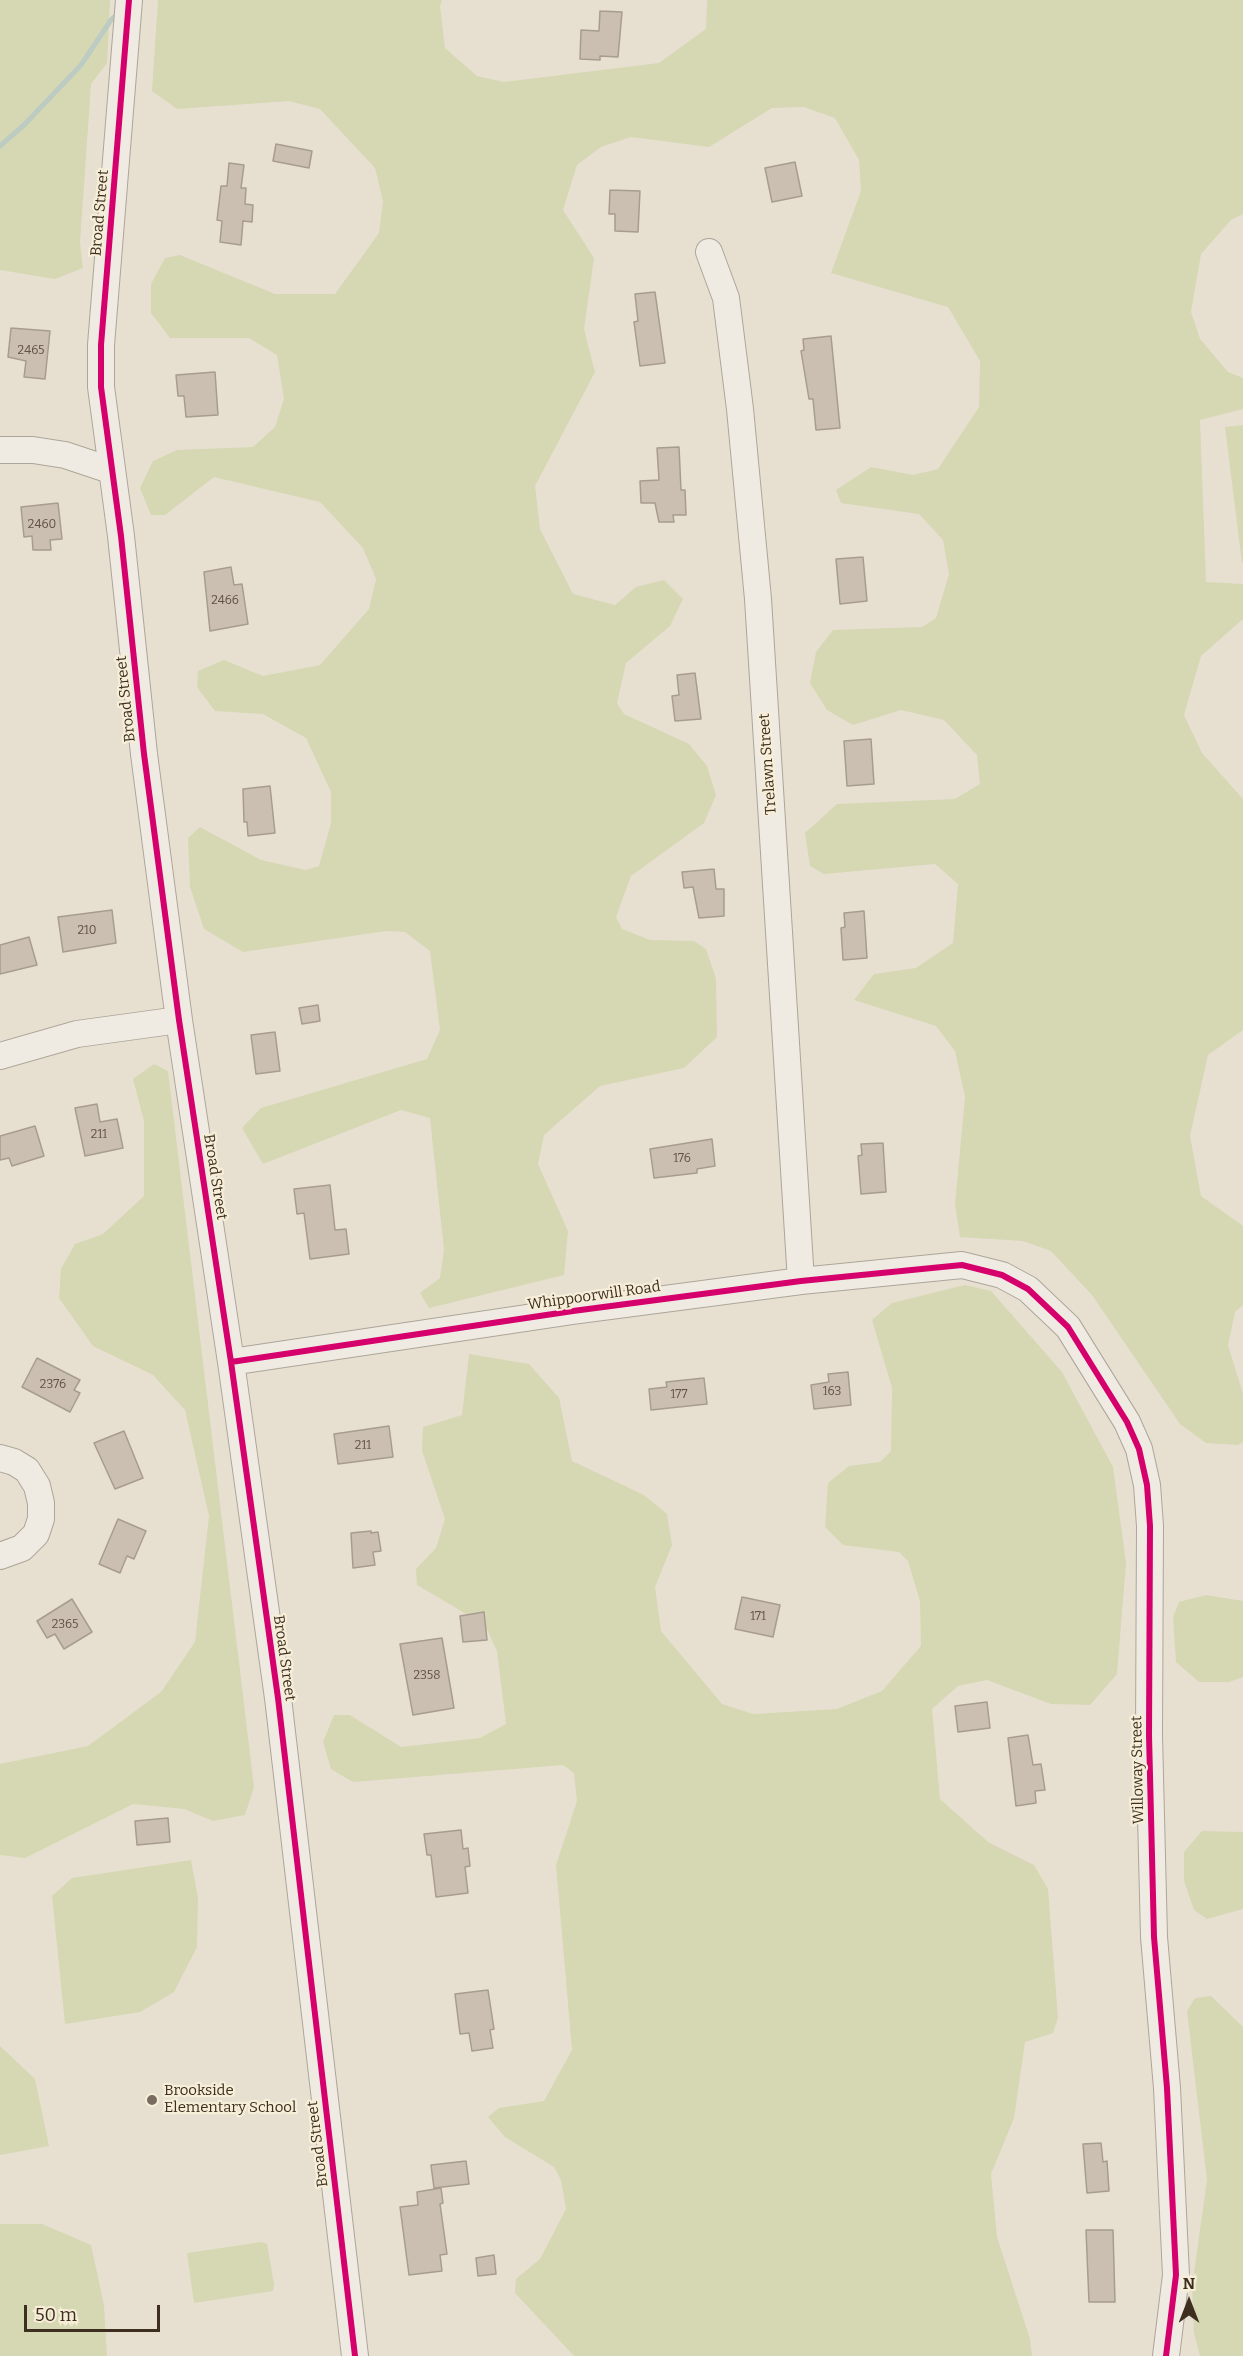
<!DOCTYPE html>
<html>
<head>
<meta charset="utf-8">
<style>
	body { margin:0 }
	#map { position:relative; width:1243px; height:2356px; overflow:hidden; background:#e7e0d1; font-family:Bitter,serif }
	canvas { display:block }
	.north { position:absolute; left:1159px; top:2272px; width:60px; height:60px; -webkit-text-stroke:4px #f7eed8; paint-order:stroke; rotate:0deg; font-size:16px; font-weight:700; line-height:24px; text-align:center; color:#3d2e20 }
	.north::after { content:''; display:block; margin:auto; width:21px; height:27px; background:#3d2e20; clip-path:polygon(50% 0,100% 100%,50% 72%,0 100%) }
	.scale { position:absolute; left:24px; top:2305px; width:136px; height:27px; box-sizing:border-box; border:3px solid #3d2e20; border-top:0; padding-left:8px; font-size:18px; line-height:21px; white-space:nowrap; color:#3d2e20; -webkit-text-stroke:4px #f7eed8; paint-order:stroke }
</style>
</head>
<body>
<div id="map">
<canvas width="1243" height="2356"></canvas>
<div class="north">N</div>
<div class="scale">50 m</div>
</div>
<script>
const ctx = document.querySelector('canvas').getContext('2d');
ctx.lineJoin = 'round';
function fillPath(path, color) { ctx.fillStyle = color; ctx.fill(path, 'evenodd'); }
const shape = rows => new Path2D(rows.map(r => 'M' + r).join(''));
function strokePath(path, color, width, dash) { ctx.strokeStyle = color; ctx.lineWidth = width; ctx.lineCap = dash ? 'butt' : 'round'; ctx.setLineDash(dash || []); ctx.stroke(path); }
function label(font, color, halo, rows, align = 'center') {
  ctx.font = font + ' Bitter,serif'; ctx.lineWidth = 4.5; ctx.setLineDash([]); ctx.textBaseline = 'middle'; ctx.strokeStyle = halo; ctx.fillStyle = color; for (const [text, x, y, turn = 0] of rows) {
    ctx.save(); ctx.translate(x, y); ctx.rotate((+turn || 0) * Math.PI / 180); ctx.textAlign = isNaN(turn) ? turn : align; if (halo) ctx.strokeText(text, 0, 0); ctx.fillText(text, 0, 0); ctx.restore();
  }
}
fillPath(shape([
	[0,0,110,0,107,63,91,84,80,243,83,268,55,279,0,270],
	[158,0,442,0,440,6,445,48,477,76,504,82,659,63,706,29,707,0,1243,0,1243,214,1231,220,1201,254,1191,312,1200,339,1228,372,1243,378,1243,409,1200,420,1206,582,1243,584,1243,619,1201,656,1184,715,1202,753,1243,799,1243,1030,1208,1055,1190,1136,1201,1196,1243,1226,1243,1305,1235,1312,1228,1345,1243,1394,1243,1442,1238,1445,1206,1443,1180,1424,1092,1295,1051,1251,1023,1241,960,1237,955,1204,965,1097,955,1051,936,1026,854,1000,874,974,916,968,953,943,958,884,935,864,824,874,810,866,805,833,837,804,955,799,980,784,977,755,944,720,901,710,853,725,827,710,810,683,816,652,833,630,922,627,936,618,949,574,943,540,919,514,841,503,836,490,871,467,913,475,938,469,979,407,980,361,948,307,831,273,861,191,859,160,835,118,804,107,772,108,709,147,631,137,601,147,577,165,563,210,594,258,584,329,595,372,535,486,540,529,573,594,615,605,636,587,664,580,683,599,670,626,626,663,617,703,624,714,689,744,707,766,716,795,704,823,631,876,616,917,622,929,650,940,694,941,706,949,716,979,717,1037,684,1068,600,1086,544,1135,538,1164,568,1231,564,1275,429,1308,420,1293,440,1278,444,1250,430,1118,401,1110,263,1164,242,1128,261,1108,427,1059,440,1030,430,951,405,932,386,931,243,952,204,929,190,887,188,838,200,827,261,860,306,870,319,866,331,823,331,792,306,738,263,714,215,711,197,687,198,671,224,660,263,676,320,665,369,609,376,579,363,548,320,502,214,477,165,515,151,515,140,488,153,461,177,450,253,447,275,427,284,399,277,355,249,338,170,338,151,313,151,284,165,258,180,255,275,294,335,294,379,233,383,201,375,168,320,109,289,101,177,109,152,91],
	[1243,425,1243,562,1242,563,1225,427],
	[154,1064,168,1071,254,1787,245,1815,213,1821,184,1809,133,1804,25,1858,0,1855,0,1764,88,1746,161,1692,195,1642,209,1516,185,1410,153,1375,93,1346,59,1298,61,1269,75,1244,103,1234,144,1196,144,1121,133,1079],
	[965,1285,991,1291,1062,1372,1113,1467,1126,1563,1117,1674,1090,1705,1051,1704,987,1680,958,1686,932,1709,940,1799,988,1842,1034,1865,1048,1889,1058,2018,1053,2033,1025,2042,1014,2118,991,2174,997,2237,1030,2339,1032,2356,574,2356,515,2293,516,2279,540,2259,566,2209,561,2180,554,2167,505,2137,488,2117,499,2108,544,2101,572,2050,556,1865,577,1801,574,1773,563,1765,353,1782,331,1769,323,1742,334,1715,350,1715,401,1747,480,1738,506,1724,497,1651,485,1625,417,1585,416,1569,436,1548,445,1519,422,1451,423,1427,462,1415,469,1354,529,1364,559,1398,572,1461,644,1495,667,1514,672,1545,655,1587,661,1631,722,1704,753,1714,837,1709,882,1691,921,1646,920,1601,908,1561,899,1552,843,1545,825,1527,828,1483,849,1466,880,1462,891,1451,892,1388,872,1320,892,1303],
	[1206,1595,1243,1601,1243,1677,1229,1682,1199,1682,1176,1662,1173,1617,1179,1602],
	[1202,1831,1243,1832,1243,1909,1207,1919,1194,1910,1184,1881,1184,1852],
	[191,1860,198,1898,197,1947,174,1992,140,2012,65,2024,52,1896,72,1878],
	[1211,1996,1243,2027,1243,2356,1200,2356,1194,2333,1192,2287,1207,2180,1187,2011,1195,1998],
	[0,2046,35,2079,49,2146,0,2155],
	[0,2224,42,2224,91,2245,104,2305,107,2356,0,2356],
	[262,2242,267,2244,274,2284,273,2291,194,2303,187,2253]
]), '#d6d7b3');
strokePath(shape([
	[0,146,25,124,81,65,111,20,119,13]
]), '#bcccc2', 5);
const building = shape([
	[600,11,622,12,618,57,600,56,600,60,580,59,581,30,599,31,600,11],
	[276,144,312,151,309,168,273,161,276,144],
	[795,162,802,196,772,202,765,168,795,162],
	[229,163,244,165,241,188,246,188,245,204,253,205,252,222,243,221,241,245,220,242,222,221,217,220,221,186,227,186,229,163],
	[610,190,640,191,638,232,615,231,615,214,609,214,610,190],
	[655,292,665,363,640,366,634,322,638,321,635,294,655,292],
	[11,328,50,331,45,379,24,377,26,361,8,357,11,328],
	[831,336,840,428,816,430,813,399,809,399,801,351,804,350,803,339,831,336],
	[215,372,218,415,186,417,184,396,178,396,176,375,215,372],
	[679,447,681,490,685,490,686,515,673,515,674,522,659,522,655,503,641,503,640,481,659,480,657,448,679,447],
	[58,503,62,539,50,540,51,550,33,550,32,536,24,537,21,507,58,503],
	[863,557,867,601,840,604,836,559,863,557],
	[231,567,234,585,242,584,248,624,210,631,204,572,231,567],
	[695,673,701,719,675,721,672,696,679,695,677,675,695,673],
	[871,739,874,784,847,786,844,741,871,739],
	[270,786,275,833,248,836,247,822,244,822,243,789,270,786],
	[714,869,716,889,724,889,724,916,699,918,693,887,684,888,682,872,714,869],
	[112,910,116,943,63,952,58,917,112,910],
	[864,911,867,958,843,960,841,928,845,927,844,913,864,911],
	[29,937,37,965,0,974,0,945,29,937],
	[318,1005,320,1021,302,1024,299,1008,318,1005],
	[275,1032,280,1071,256,1074,251,1035,275,1032],
	[97,1104,100,1122,117,1119,123,1148,85,1156,75,1108,97,1104],
	[35,1126,44,1156,12,1166,9,1158,0,1160,0,1136,35,1126],
	[712,1139,715,1166,697,1169,697,1173,654,1178,650,1149,712,1139],
	[883,1143,886,1192,861,1194,858,1156,862,1155,861,1144,883,1143],
	[330,1185,335,1230,346,1229,349,1254,310,1259,304,1213,297,1214,294,1189,330,1185],
	[37,1358,80,1380,74,1390,80,1393,70,1412,22,1387,37,1358],
	[848,1372,851,1405,814,1409,811,1385,829,1382,828,1374,848,1372],
	[704,1378,707,1404,651,1410,649,1389,667,1387,666,1382,704,1378],
	[389,1426,393,1457,338,1464,334,1434,389,1426],
	[124,1431,143,1478,115,1489,94,1443,124,1431],
	[118,1519,146,1531,134,1559,127,1556,120,1573,99,1564,118,1519],
	[371,1531,371,1533,378,1532,381,1551,373,1552,375,1565,353,1568,351,1533,371,1531],
	[742,1597,780,1605,773,1637,735,1629,742,1597],
	[72,1599,92,1632,64,1649,55,1634,47,1638,37,1621,72,1599],
	[484,1612,487,1640,463,1642,460,1616,484,1612],
	[442,1638,454,1708,413,1715,400,1644,442,1638],
	[987,1702,990,1728,958,1732,955,1706,987,1702],
	[1028,1735,1033,1765,1041,1764,1045,1790,1035,1791,1036,1803,1016,1806,1008,1738,1028,1735],
	[168,1818,170,1842,137,1845,135,1821,168,1818],
	[461,1830,463,1849,468,1848,470,1866,465,1867,468,1893,436,1897,431,1855,427,1855,424,1834,461,1830],
	[488,1990,494,2029,490,2030,493,2048,472,2051,469,2033,460,2034,455,1994,488,1990],
	[1101,2143,1103,2162,1107,2161,1109,2191,1087,2193,1083,2144,1101,2143],
	[466,2161,469,2184,434,2188,431,2165,466,2161],
	[441,2188,443,2203,440,2204,447,2254,440,2255,442,2271,409,2275,400,2207,418,2205,417,2192,441,2188],
	[1086,2230,1113,2230,1115,2302,1089,2302,1086,2230],
	[494,2255,496,2274,478,2276,476,2258,494,2255]
]);
fillPath(building, '#cbbfb2');
strokePath(building, '#a89c90', 1.5);
const minor = shape([
	[129,0,101,345,101,387,121,536,144,754,179,1020,231,1362,278,1698,355,2356],
	[709,252,726,298,740,409,758,599,801,1281],
	[0,450,33,450,65,455,110,470],
	[0,1056,77,1034,179,1020],
	[231,1362,573,1311,801,1281,962,1265,1002,1275,1028,1289,1068,1327,1127,1422,1139,1449,1147,1485,1150,1526,1149,1735,1154,1937,1167,2088,1176,2275,1166,2356],
	[0,1458,14,1462,27,1470,37,1486,41,1503,41,1519,36,1534,22,1548,0,1556]
]);
strokePath(minor, '#ada599', 28);
strokePath(minor, '#efebe3', 26);
strokePath(shape([
	[129,0,101,345,101,387,121,536,144,754,179,1020,231,1362,278,1698,355,2356],
	[231,1362,573,1311,801,1281,962,1265,1002,1275,1028,1289,1068,1327,1127,1422,1139,1449,1147,1485,1150,1526,1149,1735,1154,1937,1167,2088,1176,2275,1166,2356]
]), '#d6006c', 6);
for (const [x, y, r, color] of [
	[152,2100,6,"#786c5e"]
]) { const dot = new Path2D(); dot.arc(x, y, r, 0, 2 * Math.PI); ctx.fillStyle = color; ctx.fill(dot); strokePath(dot, '#f7eed8', 2); }
label('12px', '#605244', null, [
	["2465",31,351],
	["2460",42,525],
	["2466",225,601],
	["210",87,931],
	["211",99,1135],
	["176",682,1159],
	["2376",53,1385],
	["163",832,1392],
	["177",679,1395],
	["211",363,1446],
	["171",758,1617],
	["2365",65,1625],
	["2358",427,1676]
]);
label('15px', '#3d2e20', '#f7eed8', [
	["Broad Street",100,213,-85],
	["Broad Street",126,699,-96],
	["Trelawn Street",768,764,-94],
	["Broad Street",215,1177,81],
	["Whippoorwill Road",594,1296,-8],
	["Broad Street",284,1658,82],
	["Willoway Street",1138,1770,-91],
	["Broad Street",318,2144,-97]
]);
label('15px', '#3d2e20', '#f7eed8', [
	["Brookside",164,2091],
	["Elementary School",164,2108]
], 'left');
</script>
</body>
</html>
